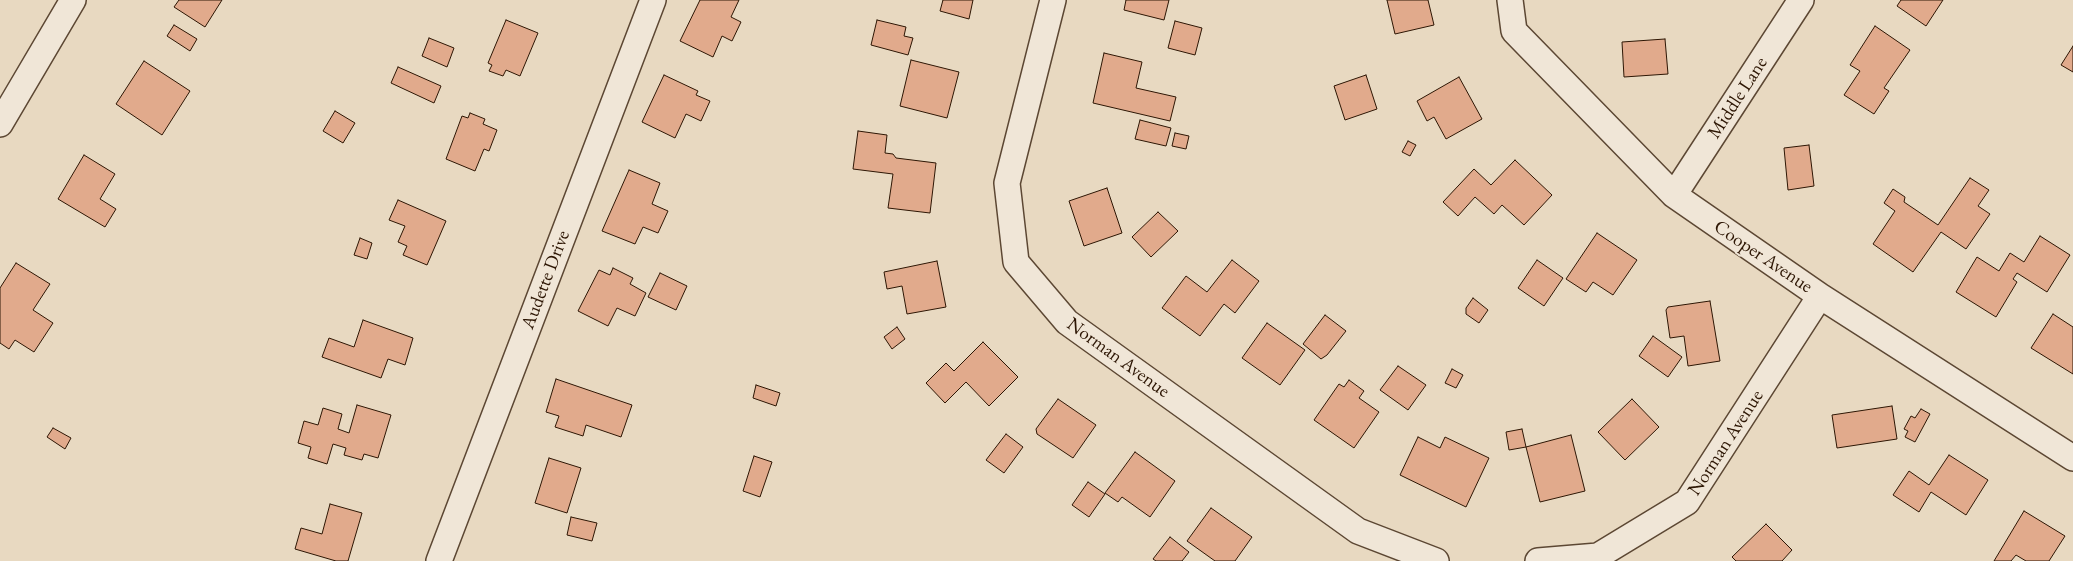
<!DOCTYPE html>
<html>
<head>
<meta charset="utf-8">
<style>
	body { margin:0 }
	canvas { display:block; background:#e8d9c1 }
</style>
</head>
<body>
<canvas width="2073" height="561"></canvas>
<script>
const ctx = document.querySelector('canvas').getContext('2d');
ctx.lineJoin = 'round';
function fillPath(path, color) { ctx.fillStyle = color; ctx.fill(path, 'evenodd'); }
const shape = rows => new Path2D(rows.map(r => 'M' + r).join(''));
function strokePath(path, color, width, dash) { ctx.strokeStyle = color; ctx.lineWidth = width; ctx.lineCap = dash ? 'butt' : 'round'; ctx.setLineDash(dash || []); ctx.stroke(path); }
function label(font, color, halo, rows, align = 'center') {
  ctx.font = font + ' "EB Garamond",serif'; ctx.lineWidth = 4; ctx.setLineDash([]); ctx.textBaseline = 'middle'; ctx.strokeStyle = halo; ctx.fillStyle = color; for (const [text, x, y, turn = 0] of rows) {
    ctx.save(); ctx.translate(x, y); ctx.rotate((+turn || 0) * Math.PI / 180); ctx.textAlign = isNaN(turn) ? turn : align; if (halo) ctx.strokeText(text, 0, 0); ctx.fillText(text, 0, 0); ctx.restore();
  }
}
const building = shape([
	[179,0,222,0,205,27,174,7,179,0],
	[700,0,739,0,731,17,741,22,732,41,722,36,713,57,680,41,700,0],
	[943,0,973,0,969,19,940,11,943,0],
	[1126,0,1169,0,1164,20,1124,10,1126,0],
	[1387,0,1428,0,1434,25,1395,34,1387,0],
	[1901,0,1943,0,1926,26,1897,6,1901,0],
	[506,20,538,33,520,76,506,70,503,76,489,71,492,65,488,63,506,20],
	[877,20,906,27,904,36,913,38,908,55,871,45,877,20],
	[1175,21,1202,28,1195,55,1168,48,1175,21],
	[174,25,197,39,190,51,167,36,174,25],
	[1875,26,1910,50,1884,88,1889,91,1874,114,1844,95,1860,71,1850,65,1875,26],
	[429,38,454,48,447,67,422,56,429,38],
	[1665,39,1668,74,1624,77,1622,42,1665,39],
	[2073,46,2073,72,2061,65,2073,46],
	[1104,53,1142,62,1136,88,1176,97,1170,121,1093,103,1104,53],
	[911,60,959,72,947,118,900,106,911,60],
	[144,61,190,91,162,135,116,104,144,61],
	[398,67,441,86,434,103,391,83,398,67],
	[664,75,698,91,696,95,710,101,701,121,686,114,675,138,642,122,664,75],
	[1366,75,1377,109,1345,120,1334,86,1366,75],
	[1459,77,1482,119,1446,139,1434,117,1427,121,1417,101,1459,77],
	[335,111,355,123,343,143,323,131,335,111],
	[470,113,485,119,483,124,497,130,489,151,484,149,475,171,446,159,462,116,468,118,470,113],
	[1140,120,1171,128,1166,146,1135,139,1140,120],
	[858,131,887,135,885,153,893,154,896,158,936,163,930,213,888,208,893,174,853,169,858,131],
	[1175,133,1189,136,1186,149,1172,146,1175,133],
	[1408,141,1416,145,1410,156,1402,152,1408,141],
	[1809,145,1814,186,1788,190,1784,148,1809,145],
	[84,155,115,174,100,199,116,209,105,227,58,199,84,155],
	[1515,160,1552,195,1524,225,1502,205,1494,214,1475,197,1458,216,1443,202,1474,169,1491,185,1515,160],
	[629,170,660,183,652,204,668,211,658,233,643,227,635,244,602,231,629,170],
	[1970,178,1989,190,1978,206,1990,214,1966,249,1941,232,1913,272,1873,244,1895,211,1884,203,1893,189,1905,197,1904,202,1938,225,1970,178],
	[1107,188,1122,233,1084,246,1069,201,1107,188],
	[398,200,446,221,427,265,403,255,407,246,398,242,405,226,389,220,398,200],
	[1158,212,1178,231,1151,257,1132,237,1158,212],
	[1597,233,1637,260,1613,295,1593,282,1586,292,1566,279,1597,233],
	[2040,236,2070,255,2047,292,2017,273,2013,279,2017,282,1996,317,1956,292,1977,257,1999,271,2010,253,2024,262,2040,236],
	[360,238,372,243,367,259,354,255,360,238],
	[1232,260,1259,281,1235,313,1224,304,1200,336,1162,308,1186,276,1207,292,1232,260],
	[1537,260,1563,278,1544,306,1518,288,1537,260],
	[937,261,946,307,907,314,902,286,887,289,884,272,937,261],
	[16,263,50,284,33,310,53,323,34,352,15,340,9,349,0,343,0,288,16,263],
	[613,268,633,278,630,284,646,293,635,316,617,308,608,326,578,311,599,270,610,275,613,268],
	[660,273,687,286,676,310,648,297,660,273],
	[1473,298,1488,310,1479,323,1466,314,1466,308,1473,298],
	[1710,301,1720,361,1688,366,1684,336,1670,338,1666,310,1668,307,1710,301],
	[2053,314,2073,327,2073,374,2031,348,2053,314],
	[1325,315,1346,331,1327,355,1321,359,1303,344,1325,315],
	[363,320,413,338,405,365,388,359,381,378,322,357,329,338,354,347,363,320],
	[1267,323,1305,350,1280,385,1242,358,1267,323],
	[897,327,905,339,892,349,884,337,897,327],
	[1653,336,1682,357,1668,377,1639,356,1653,336],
	[983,342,1018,377,989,406,966,382,945,403,926,383,946,363,954,371,983,342],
	[1398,366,1426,385,1408,410,1380,390,1398,366],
	[1452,369,1463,375,1456,388,1445,383,1452,369],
	[556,379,632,405,621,437,586,425,583,436,555,427,559,416,546,412,556,379],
	[1349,380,1364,391,1359,398,1379,412,1354,448,1314,420,1339,384,1344,387,1349,380],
	[756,385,780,393,776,406,753,398,756,385],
	[1058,399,1096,425,1073,458,1037,434,1036,429,1058,399],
	[1632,399,1659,427,1625,460,1598,432,1632,399],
	[357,405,391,415,378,458,364,454,362,460,344,455,346,448,333,444,327,464,308,458,311,447,298,443,304,421,318,425,323,408,342,414,338,429,349,433,357,405],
	[1892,406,1897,439,1837,448,1832,415,1892,406],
	[1921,409,1930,414,1915,442,1905,437,1908,431,1904,429,1911,416,1915,418,1921,409],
	[53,428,71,438,65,449,47,437,53,428],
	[1522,429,1526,447,1509,450,1506,432,1522,429],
	[1006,434,1023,447,1004,473,986,460,1006,434],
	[1571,435,1585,491,1540,502,1526,447,1571,435],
	[1418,437,1440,448,1445,437,1489,458,1466,507,1400,475,1418,437],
	[1135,452,1175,481,1150,517,1122,497,1118,502,1105,493,1135,452],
	[1949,455,1988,480,1966,515,1931,492,1919,512,1893,495,1909,471,1929,485,1949,455],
	[754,456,772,462,760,497,743,491,754,456],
	[549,458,581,468,567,513,535,503,549,458],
	[1088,482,1105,494,1089,517,1072,505,1088,482],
	[330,504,362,513,348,561,336,561,295,549,301,528,322,534,330,504],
	[1211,508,1252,537,1235,561,1215,561,1187,541,1211,508],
	[2024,511,2065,536,2049,561,2026,561,2016,555,2011,561,1994,561,2024,511],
	[571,517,597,523,592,541,567,535,571,517],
	[1766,524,1792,550,1782,561,1736,561,1732,557,1766,524],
	[1170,537,1189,552,1182,561,1156,561,1153,559,1170,537]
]);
fillPath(building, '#e1aa8c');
strokePath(building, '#2d1604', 1);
const minor = shape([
	[1053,0,1007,183,1016,262,1067,322,1358,531,1436,561],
	[1510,0,1514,31,1674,195,1820,296,2073,458],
	[0,124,73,0],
	[1674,195,1801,0],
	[439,561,653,0],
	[1538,561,1598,556,1687,502,1820,296]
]);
strokePath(minor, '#5c4733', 28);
strokePath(minor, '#f0e6d7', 25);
label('19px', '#2d1604', '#f0e6d7', [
	["Middle Lane",1738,98,-57],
	["Cooper Avenue",1763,257,34],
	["Audette Drive",546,280,-69],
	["Norman Avenue",1118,358,36],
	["Norman Avenue",1726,443,-57]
]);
</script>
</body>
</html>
